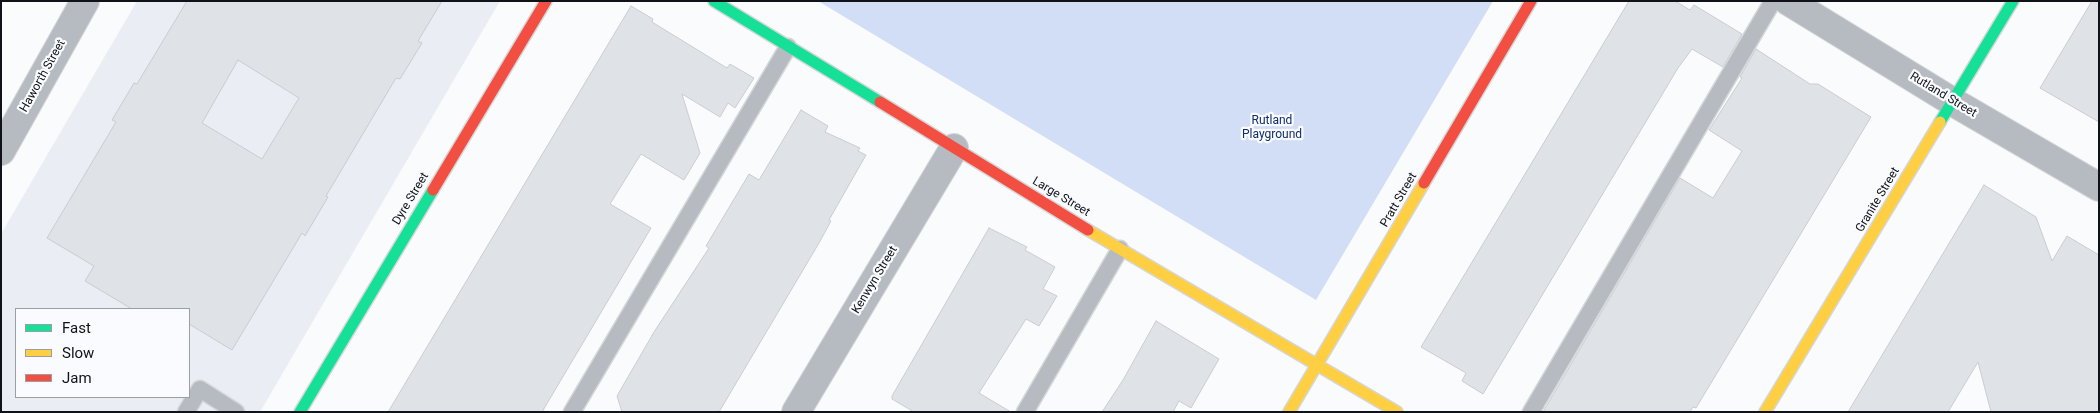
<!DOCTYPE html>
<html>
<head>
<meta charset="utf-8">
<style>
	body { margin:0 }
	#map { position:relative; width:2100px; height:413px; overflow:hidden; background:#fafbfd; font-family:Roboto,sans-serif }
	canvas { display:block }
	.frame { position:absolute; inset:0; border:2px solid #0f1218; pointer-events:none }
	.legend { position:absolute; left:15px; top:308px; width:175px; height:90px; box-sizing:border-box; background:#f9fbfe; border:1px solid #9b9ea2; margin:0; padding:6px 9px; list-style:none; font-size:15px; color:#0f1218 }
	.legend li { display:flex; align-items:center; gap:10px; height:25px }
	.legend b { width:25px; border:1px solid #9b9ea2 }
</style>
</head>
<body>
<div id="map">
<canvas width="2100" height="413"></canvas>
<div class="frame"></div>
<ul class="legend">
<li><b style="height:6px;background:#16e098"></b>Fast</li>
<li><b style="height:6px;background:#ffcf43"></b>Slow</li>
<li><b style="height:6px;background:#f24e42"></b>Jam</li>
</ul>
</div>
<script>
const ctx = document.querySelector('canvas').getContext('2d');
ctx.lineJoin = 'round';
function fillPath(path, color) { ctx.fillStyle = color; ctx.fill(path, 'evenodd'); }
const shape = rows => new Path2D(rows.map(r => 'M' + r).join(''));
function strokePath(path, color, width, dash) { ctx.strokeStyle = color; ctx.lineWidth = width; ctx.lineCap = dash ? 'butt' : 'round'; ctx.setLineDash(dash || []); ctx.stroke(path); }
function label(font, color, halo, rows, align = 'center') {
  ctx.font = font + ' Roboto,sans-serif'; ctx.lineWidth = 4.5; ctx.setLineDash([]); ctx.textBaseline = 'middle'; ctx.strokeStyle = halo; ctx.fillStyle = color; for (const [text, x, y, turn = 0] of rows) {
    ctx.save(); ctx.translate(x, y); ctx.rotate((+turn || 0) * Math.PI / 180); ctx.textAlign = isNaN(turn) ? turn : align; if (halo) ctx.strokeText(text, 0, 0); ctx.fillText(text, 0, 0); ctx.restore();
  }
}
fillPath(shape([
	[137,1,500,1,260,412,1,412,1,234],
	[16,309,189,309,189,397,16,397]
]), '#eaedf3');
fillPath(shape([
	[818,1,1493,1,1316,300]
]), '#d2def5');
const building = shape([
	[187,1,442,1,418,41,422,43,400,79,396,78,326,196,328,197,305,236,302,233,232,350,189,324,189,309,132,309,85,281,94,266,47,238,116,122,112,120,134,83,137,84,187,1],
	[238,60,299,98,262,159,202,123,238,60],
	[1629,1,1675,1,1690,10,1694,5,1742,34,1723,67,1692,49,1678,68,1483,394,1462,381,1466,373,1421,347,1629,1],
	[2092,1,2099,1,2099,122,2040,88,2092,1],
	[631,6,653,19,652,22,727,68,730,64,754,78,735,108,728,103,720,117,682,94,700,153,684,180,641,154,610,204,651,228,542,412,388,412,631,6],
	[1756,49,1810,84,1818,84,1871,117,1696,408,1693,407,1690,412,1543,412,1680,178,1713,198,1742,151,1709,130,1742,78,1740,77,1756,49],
	[801,110,828,126,825,132,860,148,858,151,866,155,829,220,831,221,819,243,719,412,622,412,617,396,654,332,709,248,706,246,749,174,759,180,801,110],
	[1984,185,2036,217,2052,261,2067,236,2099,255,2099,412,1991,412,1978,362,1948,412,1848,412,1984,185],
	[989,228,1027,247,1025,250,1055,267,1043,289,1057,296,1039,326,1026,319,979,393,1011,412,914,412,892,399,892,396,989,228],
	[1156,321,1219,359,1191,408,1179,401,1173,412,1102,412,1123,380,1156,321]
]);
fillPath(building, '#dfe2e6');
strokePath(building, '#caccd0', 1);
const lane = shape([
	[186,412,200,389,236,412],
	[572,412,788,47],
	[1025,412,1120,249],
	[1531,412,1773,1]
]);
const street = shape([
	[1788,1,1953,102,2099,187],
	[1,151,85,1],
	[796,412,954,148]
]);
const fast = shape([
	[714,1,880,102],
	[1940,122,2013,1],
	[300,412,433,190]
]);
const slow = shape([
	[1088,230,1397,412],
	[1289,412,1424,183],
	[1765,412,1940,122]
]);
const jam = shape([
	[880,102,1088,230],
	[1424,183,1531,1],
	[433,190,546,1]
]);
strokePath(lane, '#d5d6d8', 19);
strokePath(street, '#d5d6d8', 30);
strokePath(fast, '#d5d6d8', 14);
strokePath(slow, '#d5d6d8', 14);
strokePath(jam, '#d5d6d8', 14);
strokePath(lane, '#b6bac1', 16);
strokePath(street, '#b6bac1', 28);
strokePath(fast, '#16e098', 11);
strokePath(slow, '#ffcf43', 11);
strokePath(jam, '#f24e42', 11);
label('12px', '#0f1218', '#f9fbfe', [
	["Haworth Street",43,76,-61],
	["Rutland Street",1943,95,31],
	["Large Street",1061,197,31],
	["Dyre Street",411,199,-59],
	["Pratt Street",1399,200,-60],
	["Granite Street",1878,200,-59],
	["Kenwyn Street",875,280,-59]
]);
label('12px', '#112d6a', '#f9fbfe', [
	["Rutland",1272,121],
	["Playground",1272,135]
]);
</script>
</body>
</html>
